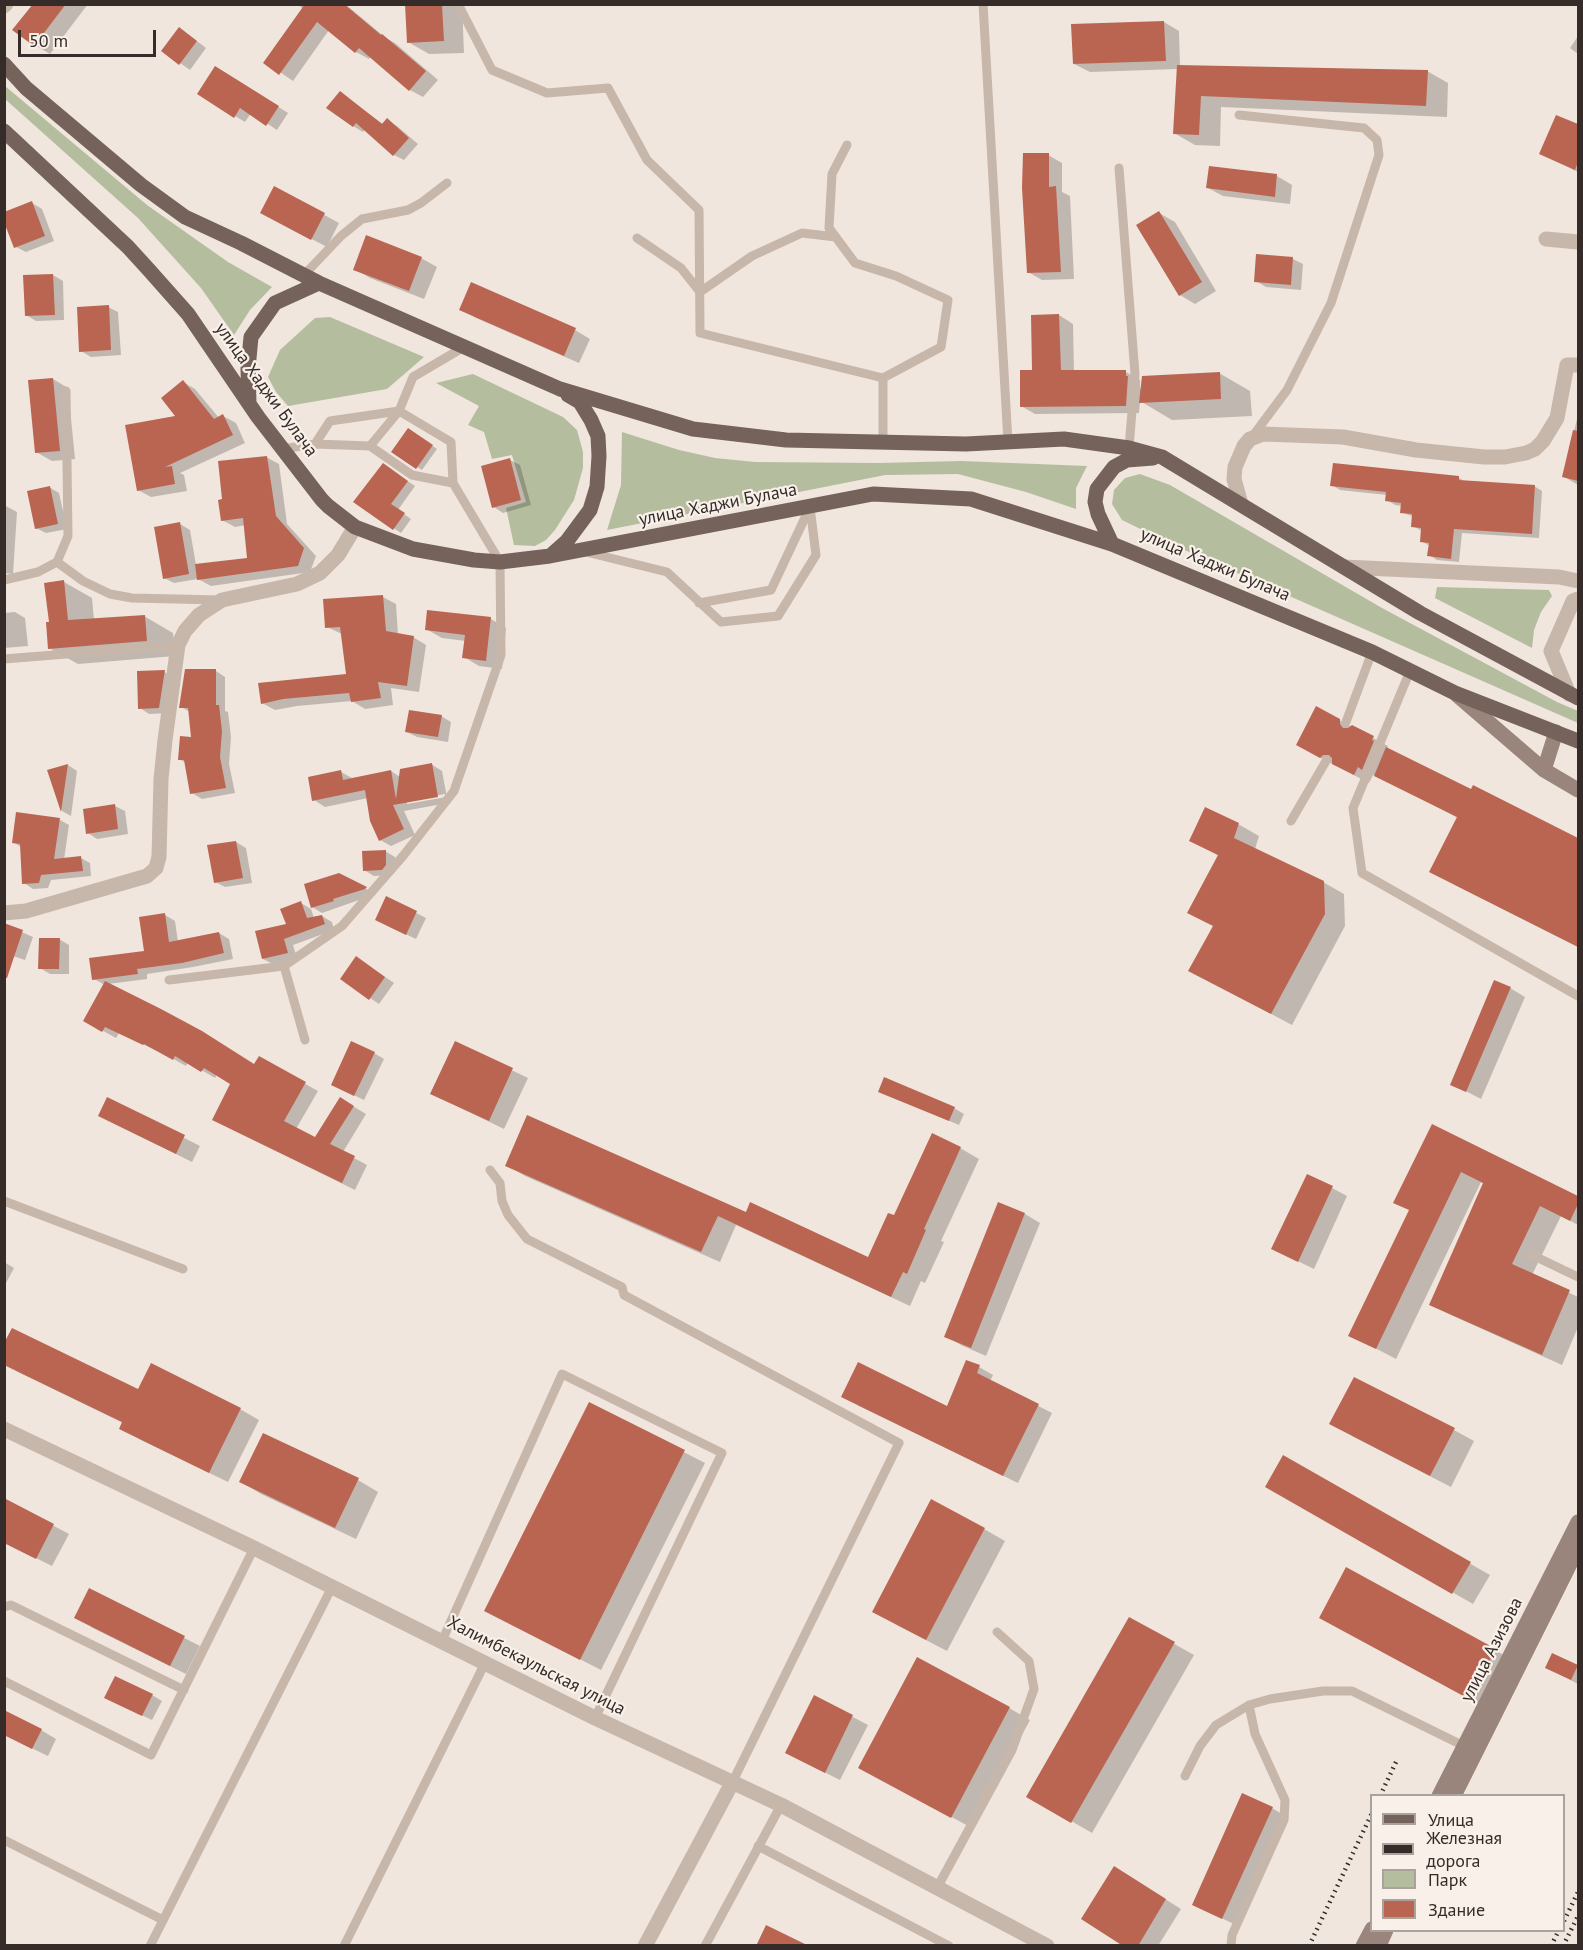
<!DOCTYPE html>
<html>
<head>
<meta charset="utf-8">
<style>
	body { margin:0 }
	#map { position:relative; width:1583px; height:1950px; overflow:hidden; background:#f0e6dd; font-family:"PT Sans",sans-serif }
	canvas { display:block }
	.frame { position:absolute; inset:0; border:6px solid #352c29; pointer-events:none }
	.legend { position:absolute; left:1370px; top:1794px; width:195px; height:138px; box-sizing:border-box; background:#f8f0e9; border:2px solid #aaa29c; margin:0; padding:8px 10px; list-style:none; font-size:18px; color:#352c29 }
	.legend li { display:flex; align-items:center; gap:12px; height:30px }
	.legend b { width:30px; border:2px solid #aaa29c }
	.scale { position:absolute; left:18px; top:30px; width:138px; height:27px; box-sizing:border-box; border:3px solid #352c29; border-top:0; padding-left:8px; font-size:18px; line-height:21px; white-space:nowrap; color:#352c29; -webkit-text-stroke:4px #f8f0e9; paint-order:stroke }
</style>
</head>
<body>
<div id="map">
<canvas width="1583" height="1950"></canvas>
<div class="frame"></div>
<ul class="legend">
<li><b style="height:8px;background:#75635b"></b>Улица</li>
<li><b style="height:8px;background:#352c29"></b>Железная дорога</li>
<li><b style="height:16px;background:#b4bd9e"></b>Парк</li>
<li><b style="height:16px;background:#ba6551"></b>Здание</li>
</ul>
<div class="scale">50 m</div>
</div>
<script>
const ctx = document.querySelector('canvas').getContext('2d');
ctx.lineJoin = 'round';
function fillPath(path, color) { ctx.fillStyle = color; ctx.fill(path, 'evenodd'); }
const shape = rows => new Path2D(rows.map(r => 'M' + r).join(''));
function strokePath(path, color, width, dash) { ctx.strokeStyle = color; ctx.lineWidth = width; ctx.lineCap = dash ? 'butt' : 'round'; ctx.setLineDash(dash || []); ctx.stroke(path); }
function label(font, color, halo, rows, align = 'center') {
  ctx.font = font + ' "PT Sans",sans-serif'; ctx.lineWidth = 4.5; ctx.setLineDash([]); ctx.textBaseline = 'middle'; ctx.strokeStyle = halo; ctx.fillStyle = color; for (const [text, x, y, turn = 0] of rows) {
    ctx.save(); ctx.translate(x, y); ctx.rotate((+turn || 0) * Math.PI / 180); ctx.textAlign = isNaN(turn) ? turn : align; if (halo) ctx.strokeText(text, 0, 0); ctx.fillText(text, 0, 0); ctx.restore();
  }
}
fillPath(shape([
	[5,86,147,205,228,262,272,287,250,310,234,335,201,288,138,218,5,99],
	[330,317,424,357,387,389,288,406,276,392,268,377,280,350,315,318],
	[473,374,563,417,577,430,583,452,583,468,574,500,555,530,546,540,535,546,514,545,506,508,526,502,512,455,492,459,484,432,468,425,479,406,436,383],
	[622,432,679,450,715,458,755,462,879,463,961,461,1087,466,1076,488,1076,509,1026,492,958,474,885,475,607,530,621,485],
	[1140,474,1170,485,1382,608,1557,702,1578,711,1578,723,1171,544,1122,520,1112,504,1114,490,1125,478],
	[1437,587,1549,590,1552,596,1541,612,1534,630,1532,648,1435,598]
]), '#b4bd9e');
fillPath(shape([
	[35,4,88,4,50,54,35,45],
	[298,4,345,4,386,38,395,43,438,80,423,97,410,90,371,56,369,59,356,52,329,30,293,81,265,62,303,9],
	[406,4,462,4,464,53,429,54,408,42],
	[1164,22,1179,31,1180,67,1427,71,1448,83,1447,117,1221,107,1220,146,1195,145,1174,133,1178,69,1090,72,1074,64],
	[189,35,206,48,190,70,163,51],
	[1578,36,1578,54,1570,48],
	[225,73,288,113,277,130,251,113,245,122,199,94],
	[340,93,383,124,387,120,397,126,418,144,404,160,394,155,365,129,363,132,353,126],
	[1557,117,1578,126,1578,172,1541,154],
	[1048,155,1062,163,1062,192,1070,196,1074,279,1042,280,1028,272],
	[1277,176,1292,185,1290,204,1223,196,1208,188],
	[275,188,339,223,327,247,277,221],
	[32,203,42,209,54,241,26,252,16,247],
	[1159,213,1175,222,1216,291,1195,304,1180,295],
	[421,258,437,267,424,299,370,278,355,269],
	[1293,259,1303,264,1301,290,1266,287,1256,281],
	[53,275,63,281,64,320,36,321,26,315],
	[108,307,118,312,121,355,91,357,81,351],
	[461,309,575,330,590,339,579,363,476,318],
	[1059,315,1073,324,1074,372,1126,372,1140,380,1140,388,1142,388,1219,373,1250,391,1252,416,1172,420,1140,401,1139,413,1035,414,1021,406,1034,372,1032,316],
	[53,379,68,388,75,459,52,461,36,452],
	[183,382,195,389,219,418,223,416,236,423,245,443,180,473,184,475,187,491,151,497,138,490,178,417],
	[1577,419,1578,419,1578,485,1563,476],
	[413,432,437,449,422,470,393,452],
	[266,457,279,464,287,524,316,556,310,572,211,586,198,579,174,583,164,578,180,524,190,530,196,565,249,559,246,525,235,527,222,520,224,500],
	[510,460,520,465,531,505,503,513,494,507],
	[391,470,415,486,398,510,411,519,401,533,355,502],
	[1459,478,1466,482,1534,486,1542,491,1539,538,1462,533,1459,562,1437,560,1429,555,1430,546,1421,541,1422,531,1413,526,1414,517,1401,512,1402,506,1395,505,1387,500,1387,495,1340,490,1332,485],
	[49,487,59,493,67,529,46,533,36,528],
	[4,505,17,512,13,574,4,573],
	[64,582,92,598,94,620,144,616,173,633,175,656,78,664,49,648,50,623],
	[383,597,396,604,398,635,413,637,426,645,419,692,391,688,393,705,365,709,352,701,297,706,275,710,262,703,348,675,342,634,327,627],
	[15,612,25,618,28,646,4,648,4,613],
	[491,619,506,628,502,669,479,666,464,657,466,641,442,638,426,629],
	[216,671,225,677,225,711,228,712,231,737,229,764,235,793,202,799,192,793,186,763,179,759,193,739,190,712,181,707],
	[164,672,174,677,169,713,149,714,140,708],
	[441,716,451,722,448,742,417,737,407,732],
	[1339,720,1388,746,1387,749,1471,791,1473,787,1578,840,1578,947,1455,885,1458,818,1378,776,1373,775,1369,783,1313,754],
	[431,764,442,771,448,803,404,811,415,835,391,846,380,840,368,798,325,807,314,800,341,772,352,778,391,771,400,777],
	[445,794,446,797,407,804,407,801],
	[68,765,77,771,71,816,62,811,49,771],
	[115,806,125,811,128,834,97,839,88,833],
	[60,820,69,825,64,860,81,858,90,863,91,876,51,880,48,888,33,889,24,883,21,847,13,842],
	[1238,824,1259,836,1255,849,1323,882,1344,894,1345,926,1292,1025,1211,982,1219,856,1191,840],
	[236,842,246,848,252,883,225,887,215,882],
	[385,851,395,857,396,871,392,875,374,876,364,870],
	[339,875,376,894,322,913,312,907],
	[387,898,426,918,416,939,386,925],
	[301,903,311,909,314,918,322,916,332,922,334,930,293,945,297,958,273,964,263,959,288,925],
	[165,915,175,921,178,942,219,933,229,939,233,959,193,967,147,974,147,979,108,984,255,1066,259,1058,318,1091,296,1129,316,1139,341,1099,366,1114,343,1152,367,1165,355,1190,227,1127,232,1084,217,1074,215,1078,188,1062,186,1066,157,1050,157,1051,119,1033,116,1038,85,1021,105,985,94,979,146,952],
	[8,926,33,937,25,960,10,955],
	[59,939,69,945,69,974,50,974,40,968],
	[366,964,394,983,379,1004,370,998],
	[1510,988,1525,997,1481,1099,1452,1084],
	[455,1043,528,1078,504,1129,432,1094],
	[374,1053,384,1059,364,1100,343,1090],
	[890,1096,954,1108,964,1114,959,1125],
	[108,1099,200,1146,192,1162,115,1124],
	[1433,1126,1578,1198,1578,1225,1561,1216,1532,1275,1578,1297,1578,1327,1562,1365,1451,1315,1431,1304,1484,1184,1481,1182,1396,1359,1350,1335,1410,1211],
	[960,1148,979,1159,941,1241,944,1242,925,1283,921,1281,910,1306,736,1225,720,1262,525,1176,507,1165,747,1214,868,1259,895,1217],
	[1332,1188,1347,1196,1314,1269,1273,1249],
	[999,1204,1025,1214,1040,1223,986,1356,961,1345,946,1336],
	[4,1262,14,1268,4,1287],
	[979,1367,993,1375,990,1381,1052,1413,1018,1483,857,1405,947,1408],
	[16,1371,240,1409,259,1420,228,1482,139,1439,123,1423],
	[590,1404,705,1463,601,1670,486,1611],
	[1454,1430,1474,1441,1451,1487,1352,1436],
	[1283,1457,1490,1575,1473,1604,1267,1486],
	[358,1480,378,1492,356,1539,261,1494,241,1482],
	[9,1502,69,1534,52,1566,4,1542],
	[984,1529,1005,1541,947,1651,895,1624],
	[90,1590,200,1646,186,1674,91,1627],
	[1130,1619,1194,1655,1092,1833,1028,1796],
	[1341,1629,1495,1650,1516,1662,1490,1710],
	[1553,1655,1578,1668,1578,1684,1557,1673],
	[152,1695,162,1701,152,1720,116,1703],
	[815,1697,868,1725,840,1780,802,1761],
	[1009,1708,1030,1720,972,1828,881,1779],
	[41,1730,56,1739,48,1756,4,1735],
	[1272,1808,1287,1817,1238,1926,1194,1905],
	[1130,1877,1181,1909,1158,1946,1126,1946]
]), '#0003');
fillPath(shape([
	[33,4,66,4,34,46,12,30],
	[305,4,344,4,381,35,382,34,426,71,409,91,359,48,355,53,317,22,279,75,263,63],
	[405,4,442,4,444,41,407,43],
	[1164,21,1166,61,1073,64,1071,24],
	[179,27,197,41,179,65,161,51],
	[1177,65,1428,70,1426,106,1201,96,1199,135,1173,134],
	[215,66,279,106,266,126,240,108,234,118,197,94],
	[340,91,382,124,387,118,409,138,393,156,356,123,353,127,326,108],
	[1556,115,1578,124,1578,162,1575,170,1539,154],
	[1023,153,1049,153,1049,187,1056,186,1061,272,1027,273,1022,188],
	[1209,166,1277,174,1275,197,1206,188],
	[274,186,325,213,311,240,260,213],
	[32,201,45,236,14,248,4,222,4,212],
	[1159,211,1202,282,1179,296,1136,225],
	[366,235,422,257,409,291,353,270],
	[1256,254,1293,257,1291,285,1254,282],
	[53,274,55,315,25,316,23,275],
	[471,282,576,328,564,356,459,310],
	[109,305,111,350,79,352,77,307],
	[1059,314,1061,370,1126,370,1126,376,1128,376,1126,406,1020,407,1020,370,1032,370,1031,315],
	[1220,372,1221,399,1139,403,1142,376],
	[53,378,60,451,35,453,28,380],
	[183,380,214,419,223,414,233,435,165,467,172,466,175,484,137,491,125,425,175,416,161,398],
	[408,428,433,445,416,469,391,452],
	[1573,430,1578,431,1578,481,1562,477],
	[267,456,276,516,304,548,298,566,197,580,195,564,247,558,243,518,221,521,218,500,222,499,218,461],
	[510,458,521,500,492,508,481,466],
	[383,463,408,481,391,504,405,513,393,530,353,502],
	[1333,463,1459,476,1459,480,1535,485,1532,534,1454,529,1451,559,1427,556,1429,543,1420,542,1421,528,1411,527,1412,514,1400,513,1401,503,1385,501,1386,492,1330,486],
	[50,486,58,524,35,529,27,491],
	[180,522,189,574,163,579,154,527],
	[64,580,68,620,145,615,147,641,48,649,46,622,49,622,44,583],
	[383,595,386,631,414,636,407,686,378,682,381,698,351,702,349,693,283,699,261,704,258,683,346,674,340,627,325,628,323,599],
	[427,610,491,617,486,661,462,658,465,635,425,630],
	[185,669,216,669,216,705,219,705,222,731,220,757,226,788,190,794,184,760,178,760,180,736,191,737,188,708,179,708],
	[165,670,159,708,138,709,137,671],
	[1316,706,1340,719,1340,724,1343,728,1348,728,1352,725,1374,736,1372,740,1374,741,1362,770,1358,767,1354,775,1332,764,1332,758,1329,755,1323,755,1320,758,1296,745],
	[409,710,442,715,438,737,405,732],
	[1386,747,1471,789,1473,785,1578,838,1578,947,1429,872,1457,817,1374,776],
	[432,763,438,797,393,805,404,829,379,841,370,821,365,790,312,801,308,777,341,770,343,780,391,770,396,799,400,769],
	[68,764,61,812,47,770],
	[115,804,118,829,86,834,83,809],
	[1205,807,1239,823,1234,838,1324,881,1325,914,1271,1014,1188,971,1213,926,1187,913,1218,855,1189,841],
	[16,812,60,818,54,859,81,856,83,871,41,875,39,883,22,884,20,844,12,843],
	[236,841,243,878,214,883,207,845],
	[386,850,386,865,382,870,363,871,362,851],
	[339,873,367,887,365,889,333,899,334,901,311,908,304,884],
	[386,896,417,911,406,935,375,920],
	[301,901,307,918,322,915,325,924,284,939,288,953,262,959,255,931,286,924,280,909],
	[165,913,169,942,219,932,224,953,182,963,137,969,138,974,92,980,89,958,144,951,139,917],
	[4,923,23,930,7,978,4,978],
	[39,938,60,938,59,969,38,969],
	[356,956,385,977,369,1000,340,979],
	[1494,980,1511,987,1466,1092,1450,1085],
	[105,981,161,1009,202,1031,254,1064,259,1056,306,1082,284,1121,315,1137,340,1097,354,1106,330,1144,355,1156,342,1183,212,1120,230,1084,204,1068,201,1072,175,1056,173,1060,144,1044,143,1045,105,1027,102,1032,83,1021],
	[351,1041,375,1052,354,1096,331,1085],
	[455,1041,513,1068,489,1121,430,1094],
	[884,1077,955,1107,949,1121,878,1092],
	[107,1097,185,1135,176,1154,98,1116],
	[527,1115,746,1212,750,1202,868,1257,888,1213,894,1215,932,1133,961,1147,924,1229,926,1230,907,1274,903,1272,891,1297,718,1216,701,1252,505,1166],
	[1432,1124,1578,1196,1578,1204,1570,1221,1540,1206,1512,1264,1570,1290,1542,1355,1429,1305,1483,1183,1461,1172,1376,1349,1348,1336,1409,1210,1393,1203],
	[1307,1174,1333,1186,1298,1262,1271,1249],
	[998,1202,1025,1213,971,1348,944,1337],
	[12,1328,138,1389,151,1363,241,1408,209,1473,119,1429,122,1422,4,1365,4,1343],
	[966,1360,980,1365,977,1373,1039,1404,1003,1476,841,1397,858,1362,947,1406],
	[1354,1377,1455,1428,1430,1476,1329,1424],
	[589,1402,685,1450,580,1660,484,1611],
	[263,1433,359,1478,335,1528,239,1482],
	[1283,1455,1471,1562,1452,1594,1265,1487],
	[4,1498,54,1524,36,1559,4,1543],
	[931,1499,985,1528,926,1640,872,1612],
	[1346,1567,1496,1649,1469,1699,1319,1618],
	[89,1588,185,1636,170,1666,74,1618],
	[1129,1617,1175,1642,1071,1823,1026,1797],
	[1552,1653,1578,1665,1571,1680,1545,1668],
	[917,1657,1010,1707,951,1818,858,1768],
	[115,1676,153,1694,142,1716,104,1698],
	[814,1695,853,1715,825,1773,785,1753],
	[4,1710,42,1729,32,1749,4,1735],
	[1242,1793,1273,1807,1222,1919,1192,1905],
	[1114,1866,1166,1899,1138,1946,1123,1946,1081,1919],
	[766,1925,809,1946,756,1946]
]), '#ba6551');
strokePath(shape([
	[458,4,492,70,547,93,608,88,647,160,699,210,700,333,883,378],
	[983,4,1008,442],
	[1239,115,1364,128,1377,140,1379,155,1331,303,1287,390,1252,437],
	[847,145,832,174,829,228,855,263,896,276,948,300,941,347,883,378,883,442],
	[1119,168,1135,374,1129,448],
	[637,238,681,268,700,292,752,256,802,233,836,237],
	[304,275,341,236,362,219,408,210,421,203,447,183],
	[66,391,68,536,57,562,83,581,110,594,132,598,219,600],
	[315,444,370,446,412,475,453,483],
	[370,446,399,411,413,377,464,347],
	[586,552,667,572,721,622,778,616,816,555,810,507],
	[4,580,38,572,57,562],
	[699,603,771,590,810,507],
	[4,659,178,645],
	[1410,671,1353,808,1362,873,1578,996],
	[1346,722,1372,652],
	[1291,821,1326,761],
	[284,966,305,1040],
	[169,980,284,966,342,926,403,856,454,791,501,655,500,562,453,483,451,442,399,411,330,421,315,444,282,449],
	[490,1170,500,1183,502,1201,508,1215,527,1239,622,1287,624,1295,899,1443,732,1783],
	[4,1201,183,1269],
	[1530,1254,1578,1277],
	[4,1607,11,1605,184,1690],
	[442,1641,562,1374,722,1453,595,1718],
	[4,1681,151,1755,254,1548],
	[1185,1776,1200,1746,1216,1725,1249,1705],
	[4,1840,163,1920],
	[758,1846,949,1946],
	[937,1888,1012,1750,1034,1689,1029,1661,997,1632],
	[150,1946,332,1587],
	[344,1946,485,1663],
	[705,1946,781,1805],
	[1231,1946,1232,1935,1284,1820,1285,1800,1255,1734,1249,1705,1270,1699,1323,1691,1352,1691,1468,1748]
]), '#c7b6aa', 9);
strokePath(shape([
	[4,6,6,4],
	[1546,239,1578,242],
	[1241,504,1234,479,1235,467,1244,446,1250,439,1263,434,1343,437,1416,450,1484,457,1505,457,1526,453,1535,449,1543,441,1557,418,1567,365,1578,365],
	[1344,567,1559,577,1578,581],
	[1569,694,1551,651,1573,601,1578,599],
	[4,913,26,911,147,876,156,868,159,857,161,779,165,740,178,645,185,631,199,615,222,600,297,584,320,573,338,555,355,527],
	[4,1429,254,1548,595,1718,781,1805,1047,1946],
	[645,1946,732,1783]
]), '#c7b6aa', 15);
strokePath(shape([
	[1457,695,1544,770,1578,790],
	[1544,770,1556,732],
	[1439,1796,1578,1522],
	[1454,1796,1578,1548],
	[1363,1946,1372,1929],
	[1379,1946,1386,1930]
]), '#9a857c', 15);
strokePath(shape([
	[4,64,26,88,141,185,185,217,241,243,319,283,560,389,693,429,786,440,966,444,1064,439,1129,448,1162,457,1420,613,1578,698],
	[4,131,128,247,149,270,188,314,258,417,322,500,328,506,355,527,413,549,474,560,500,562,550,556,873,494,971,499,1112,544,1372,652,1455,693,1578,741],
	[249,403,248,369,251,337,275,303,319,283],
	[1112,544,1098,514,1095,502,1097,489,1114,467,1127,460,1153,458],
	[550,556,567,541,590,510,597,487,599,456,598,436,591,420,580,402,568,395]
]), '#75635b', 15);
strokePath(shape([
	[1380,1796,1396,1762],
	[1564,1921,1578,1892],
	[1309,1946,1372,1813],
	[1551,1946,1559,1930],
	[1563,1946,1578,1916]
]), '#352c29', 4.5, [1.5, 4.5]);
label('18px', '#352c29', '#f8f0e9', [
	["улица Хаджи Булача",266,390,54],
	["улица Хаджи Булача",718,505,-11],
	["улица Хаджи Булача",1215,565,23],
	["улица Азизова",1492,1650,-63],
	["Халимбекаульская улица",536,1666,27]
]);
</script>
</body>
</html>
